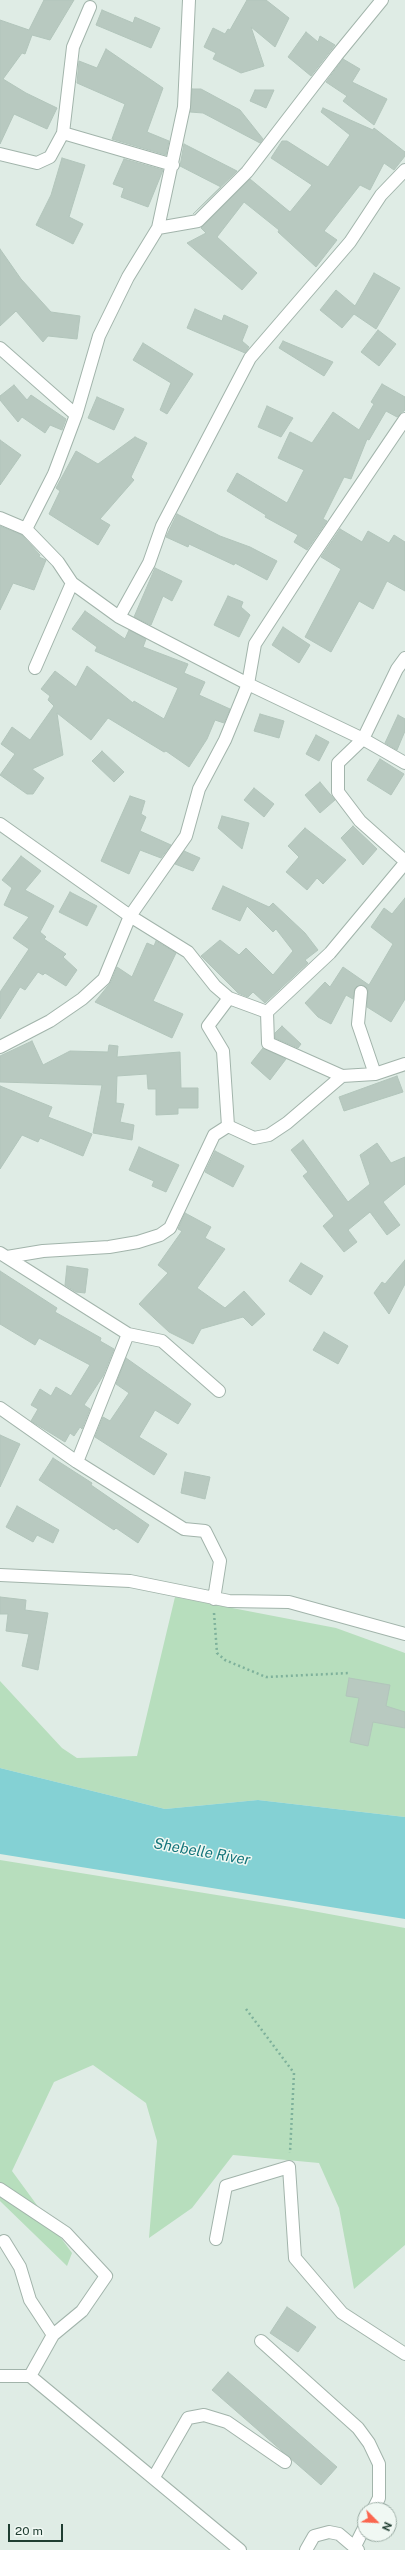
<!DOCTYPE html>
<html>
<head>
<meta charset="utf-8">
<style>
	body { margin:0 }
	#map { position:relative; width:405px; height:2550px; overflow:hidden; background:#dfece5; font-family:"Public Sans",sans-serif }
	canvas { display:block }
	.north { position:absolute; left:357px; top:2502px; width:40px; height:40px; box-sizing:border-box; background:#f0f8f3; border:1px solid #9cada5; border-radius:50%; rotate:114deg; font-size:11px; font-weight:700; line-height:16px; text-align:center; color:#1f3d31 }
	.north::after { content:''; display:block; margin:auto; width:14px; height:18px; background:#fa664f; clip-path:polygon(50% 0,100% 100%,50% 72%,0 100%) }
	.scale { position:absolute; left:8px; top:2524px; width:55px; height:18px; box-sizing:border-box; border:2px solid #1f3d31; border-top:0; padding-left:5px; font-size:12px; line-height:14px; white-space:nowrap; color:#1f3d31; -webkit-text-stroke:3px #f0f8f3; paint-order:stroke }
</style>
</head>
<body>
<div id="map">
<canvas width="405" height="2550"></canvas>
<div class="north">N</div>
<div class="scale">20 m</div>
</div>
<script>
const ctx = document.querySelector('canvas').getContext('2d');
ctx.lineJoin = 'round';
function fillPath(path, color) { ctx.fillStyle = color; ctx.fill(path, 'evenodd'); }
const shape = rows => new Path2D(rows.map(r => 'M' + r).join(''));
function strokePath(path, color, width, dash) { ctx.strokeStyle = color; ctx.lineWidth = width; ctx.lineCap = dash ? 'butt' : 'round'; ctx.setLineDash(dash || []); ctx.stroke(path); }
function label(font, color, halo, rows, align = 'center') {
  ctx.font = font + ' "Public Sans",sans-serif'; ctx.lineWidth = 3; ctx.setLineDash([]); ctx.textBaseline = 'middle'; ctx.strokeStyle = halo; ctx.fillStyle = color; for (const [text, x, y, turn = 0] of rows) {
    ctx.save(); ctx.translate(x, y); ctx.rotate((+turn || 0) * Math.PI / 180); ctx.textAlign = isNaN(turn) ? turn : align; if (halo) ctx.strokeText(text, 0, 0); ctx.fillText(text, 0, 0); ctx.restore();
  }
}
fillPath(shape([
	[175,1597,336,1628,405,1653,405,1817,258,1800,165,1809,0,1768,0,1681,62,1748,77,1758,137,1756],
	[0,1860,291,1907,405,1928,405,2245,354,2289,339,2208,319,2163,233,2155,192,2208,149,2238,157,2141,146,2103,93,2065,54,2082,12,2171,72,2253,67,2266,0,2201]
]), '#b7debd');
fillPath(shape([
	[0,1768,165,1809,258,1800,405,1817,405,1919,0,1854]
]), '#84d1d4');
const building = shape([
	[44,0,74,0,50,40,32,35,25,54,22,53,3,79,26,93,57,108,47,129,14,114,0,144,0,20,29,30,44,0],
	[247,0,266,0,289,18,275,47,251,27,264,66,241,73,213,59,216,53,204,47,213,28,225,34,228,29,230,30,247,0],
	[102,10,133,23,135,17,160,28,151,48,96,25,102,10],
	[306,32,318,42,320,36,335,45,311,76,288,57,306,32],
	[106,49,163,88,147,132,169,141,166,155,112,139,125,104,77,83,79,61,97,68,106,49],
	[343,59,360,69,352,82,387,99,374,125,343,101,347,96,326,82,343,59],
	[192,89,201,89,240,110,263,139,260,143,203,113,190,112,192,89],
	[255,90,274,90,266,108,250,101,255,90],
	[323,108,373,130,374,128,405,152,405,156,394,170,384,163,370,190,360,185,324,231,337,240,316,267,278,232,279,230,244,202,217,237,257,273,242,290,187,243,206,233,201,228,250,179,290,212,312,185,271,158,282,141,287,141,328,167,350,135,321,112,323,108],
	[184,144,237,171,193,214,221,187,180,166,184,144],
	[62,158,85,165,69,217,83,224,73,244,36,225,51,195,62,158],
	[124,159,163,170,148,207,121,197,124,188,113,184,124,159],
	[0,249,21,279,51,312,80,316,77,339,48,336,43,342,16,311,0,326,0,249],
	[374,273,400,288,376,329,354,314,342,328,320,310,336,290,355,306,374,273],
	[195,309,222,321,224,315,248,326,242,341,249,347,245,353,187,328,195,309],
	[378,330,396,344,379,366,361,352,378,330],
	[283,341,333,362,324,376,279,348,283,341],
	[143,343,193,374,167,414,160,410,171,383,133,360,143,343],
	[382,384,405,397,405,410,397,417,386,411,369,440,367,439,351,479,344,477,323,519,327,521,307,550,294,542,298,535,265,517,266,515,227,491,237,473,287,503,304,470,278,458,290,432,312,443,333,412,359,430,374,404,371,402,382,384],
	[14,385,27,400,31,395,66,419,62,430,50,425,45,433,22,417,18,422,0,400,0,396,14,385],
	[97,397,124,409,114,430,88,418,97,397],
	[267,406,293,418,281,437,258,427,267,406],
	[135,437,147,443,131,477,134,480,100,519,110,525,98,545,49,514,60,491,56,488,76,451,98,464,135,437],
	[0,440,21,455,0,485,0,440],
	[177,514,220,536,250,547,277,561,267,580,235,563,234,565,189,544,188,547,166,537,177,514],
	[0,526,22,535,40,555,39,557,46,560,34,590,13,583,0,610,0,526],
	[340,529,362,542,368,531,389,543,394,535,405,542,405,591,387,581,373,609,359,601,331,652,305,637,341,569,321,557,340,529],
	[155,568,182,581,172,601,163,596,151,625,134,617,155,568],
	[228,596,243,602,241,607,250,615,239,637,214,625,228,596],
	[85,611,125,639,129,630,146,639,143,647,188,664,184,673,205,682,199,695,230,709,224,723,215,720,207,739,189,767,166,751,164,752,108,718,91,740,57,713,63,755,32,769,44,778,33,794,27,794,0,775,15,754,1,744,12,727,30,740,54,706,48,700,50,696,41,689,55,671,76,687,87,666,133,703,134,701,164,719,178,688,95,651,97,647,72,629,85,611],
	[283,627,310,645,299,663,272,645,283,627],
	[260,714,284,721,279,738,254,731,260,714],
	[398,715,405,719,405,731,397,750,385,743,398,715],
	[316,735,329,742,319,761,306,754,316,735],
	[102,751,124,772,114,782,92,761,102,751],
	[380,759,404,774,391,795,367,780,380,759],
	[320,782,335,800,320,813,305,795,320,782],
	[254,788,274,804,264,817,244,800,254,788],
	[130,796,145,801,141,814,146,817,140,831,171,845,161,858,140,850,129,874,101,861,130,796],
	[222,816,249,823,242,849,218,828,222,816],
	[353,826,377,849,363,865,341,838,353,826],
	[305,828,346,860,323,884,317,878,307,890,286,872,299,857,288,846,305,828],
	[184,851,200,858,193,871,175,864,184,851],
	[21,856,41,871,25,890,54,906,40,932,46,937,44,939,66,954,63,957,77,970,66,986,45,973,43,975,38,972,25,990,20,987,0,1019,0,992,29,949,13,938,29,917,4,905,12,888,2,880,21,856],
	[223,886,269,907,273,903,305,933,318,950,305,960,308,963,265,1003,253,992,248,997,238,993,201,956,220,940,239,955,246,948,273,975,293,951,276,929,273,932,247,906,240,921,212,909,223,886],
	[70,892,97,906,87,926,59,912,70,892],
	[405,898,405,999,391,1022,367,1007,368,989,361,985,355,988,353,999,346,995,331,1024,318,1017,305,1003,325,982,330,987,343,967,369,985,393,944,371,927,384,908,392,914,405,898],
	[156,941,176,953,153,1001,183,1014,172,1038,95,1002,111,982,117,967,132,977,147,943,154,946,156,941],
	[282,1026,301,1044,298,1048,275,1038,275,1033,282,1026],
	[32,1041,43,1065,70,1051,108,1052,109,1045,118,1046,117,1057,180,1052,181,1088,198,1088,198,1108,178,1108,178,1114,156,1115,156,1089,148,1089,147,1074,117,1076,116,1103,124,1104,120,1122,134,1125,132,1140,93,1133,102,1085,0,1082,0,1056,32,1041],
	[263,1048,286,1059,270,1080,251,1063,263,1048],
	[397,1076,403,1092,344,1111,339,1097,397,1076],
	[0,1086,52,1107,48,1117,92,1134,83,1156,40,1138,38,1142,22,1135,0,1169,0,1086],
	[303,1140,348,1202,370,1184,360,1155,377,1143,391,1163,405,1157,405,1184,383,1202,400,1225,387,1235,370,1212,348,1230,357,1242,344,1252,323,1226,334,1216,303,1176,308,1172,291,1150,303,1140],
	[139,1147,179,1165,166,1192,152,1186,154,1181,129,1170,139,1147],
	[215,1151,244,1166,233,1187,205,1172,215,1151],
	[185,1213,211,1227,205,1238,225,1249,197,1288,225,1308,244,1291,265,1314,252,1326,243,1317,201,1329,193,1344,169,1332,139,1304,168,1273,158,1265,182,1231,178,1229,185,1213],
	[405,1260,405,1284,389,1314,374,1293,382,1282,385,1284,405,1260],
	[301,1263,323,1276,311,1295,289,1281,301,1263],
	[67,1266,88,1269,85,1293,76,1292,65,1285,67,1266],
	[0,1271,57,1308,55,1312,101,1338,100,1341,114,1349,103,1376,84,1405,90,1409,82,1429,80,1427,74,1436,70,1433,65,1442,31,1421,38,1409,31,1405,40,1389,51,1396,56,1387,71,1396,90,1365,39,1338,35,1345,0,1324,0,1271],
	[324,1332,348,1346,338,1364,313,1350,324,1332],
	[126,1358,191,1404,178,1424,155,1410,139,1437,167,1454,154,1475,95,1437,103,1417,110,1421,129,1393,116,1384,126,1358],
	[0,1435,20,1444,0,1487,0,1435],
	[53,1458,92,1483,91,1485,149,1525,138,1543,116,1528,114,1530,39,1480,53,1458],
	[185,1472,210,1477,205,1499,181,1493,185,1472],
	[17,1506,59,1530,53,1543,37,1535,33,1542,6,1527,17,1506],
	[0,1597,26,1600,25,1610,48,1613,38,1670,22,1666,29,1634,6,1631,8,1614,0,1614,0,1597],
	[349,1678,390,1685,386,1706,405,1712,405,1728,373,1722,368,1746,350,1742,359,1698,346,1696,349,1678],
	[287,2307,316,2327,298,2352,270,2333,287,2307],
	[228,2372,337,2467,321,2485,212,2390,228,2372]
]);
fillPath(building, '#b8c9c0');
strokePath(building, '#b2c5bb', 1);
const minor = shape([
	[63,133,173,165],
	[0,154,37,163,50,157,63,133,73,47,90,7],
	[158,228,198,221,247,172,337,55,382,0],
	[0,348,76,415],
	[0,518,26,529,58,562,72,583,119,617,248,684,363,739,405,763],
	[26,529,54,474,76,415,99,336,128,277,158,228,184,107,189,0],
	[119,617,149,563,162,526,250,358,350,242,381,195,405,170],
	[405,658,397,669,363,739,338,763,338,792,360,821,405,861],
	[35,668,72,583],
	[0,824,130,916,188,952,215,986,229,998,267,1012],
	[405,863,330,953,267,1012,268,1043,342,1076,375,1074,405,1064],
	[361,992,358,1024,375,1074],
	[0,1047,50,1021,82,999,104,979,130,916,186,836,199,789,225,740,248,684,255,644,309,561,405,419],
	[228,1126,223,1051,208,1026,229,998],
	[0,1253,128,1334,162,1341,219,1391],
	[7,1257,43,1251,109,1247,138,1242,160,1235,170,1228,214,1135,228,1126,254,1138,269,1135,287,1123,342,1076],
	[0,1408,77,1462,184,1529,205,1531,220,1561,214,1599],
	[77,1462,128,1334],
	[0,1575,130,1581,229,1601,289,1602,405,1634],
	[0,2189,66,2233,106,2276,82,2311,53,2335,30,2376],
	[216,2239,226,2186,289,2167,295,2258,342,2313,405,2354],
	[4,2241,20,2267,30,2300,53,2335],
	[261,2341,358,2428,369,2443,379,2464,379,2498,373,2510],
	[0,2376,30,2376,240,2550],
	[154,2477,188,2418,204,2415,227,2422,285,2462],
	[355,2546,365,2526],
	[306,2550,314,2536,329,2532,339,2534,358,2550]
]);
strokePath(minor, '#a2b4ab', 14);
strokePath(shape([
	[214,1613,217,1653,225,1660,266,1677,350,1673],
	[246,2009,294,2073,290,2153]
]), '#7eb19b', 2.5, [2, 3]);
strokePath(minor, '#fff', 12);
label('italic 15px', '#16767c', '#f0f8f3', [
	["Shebelle River",202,1852,10]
]);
</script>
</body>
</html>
